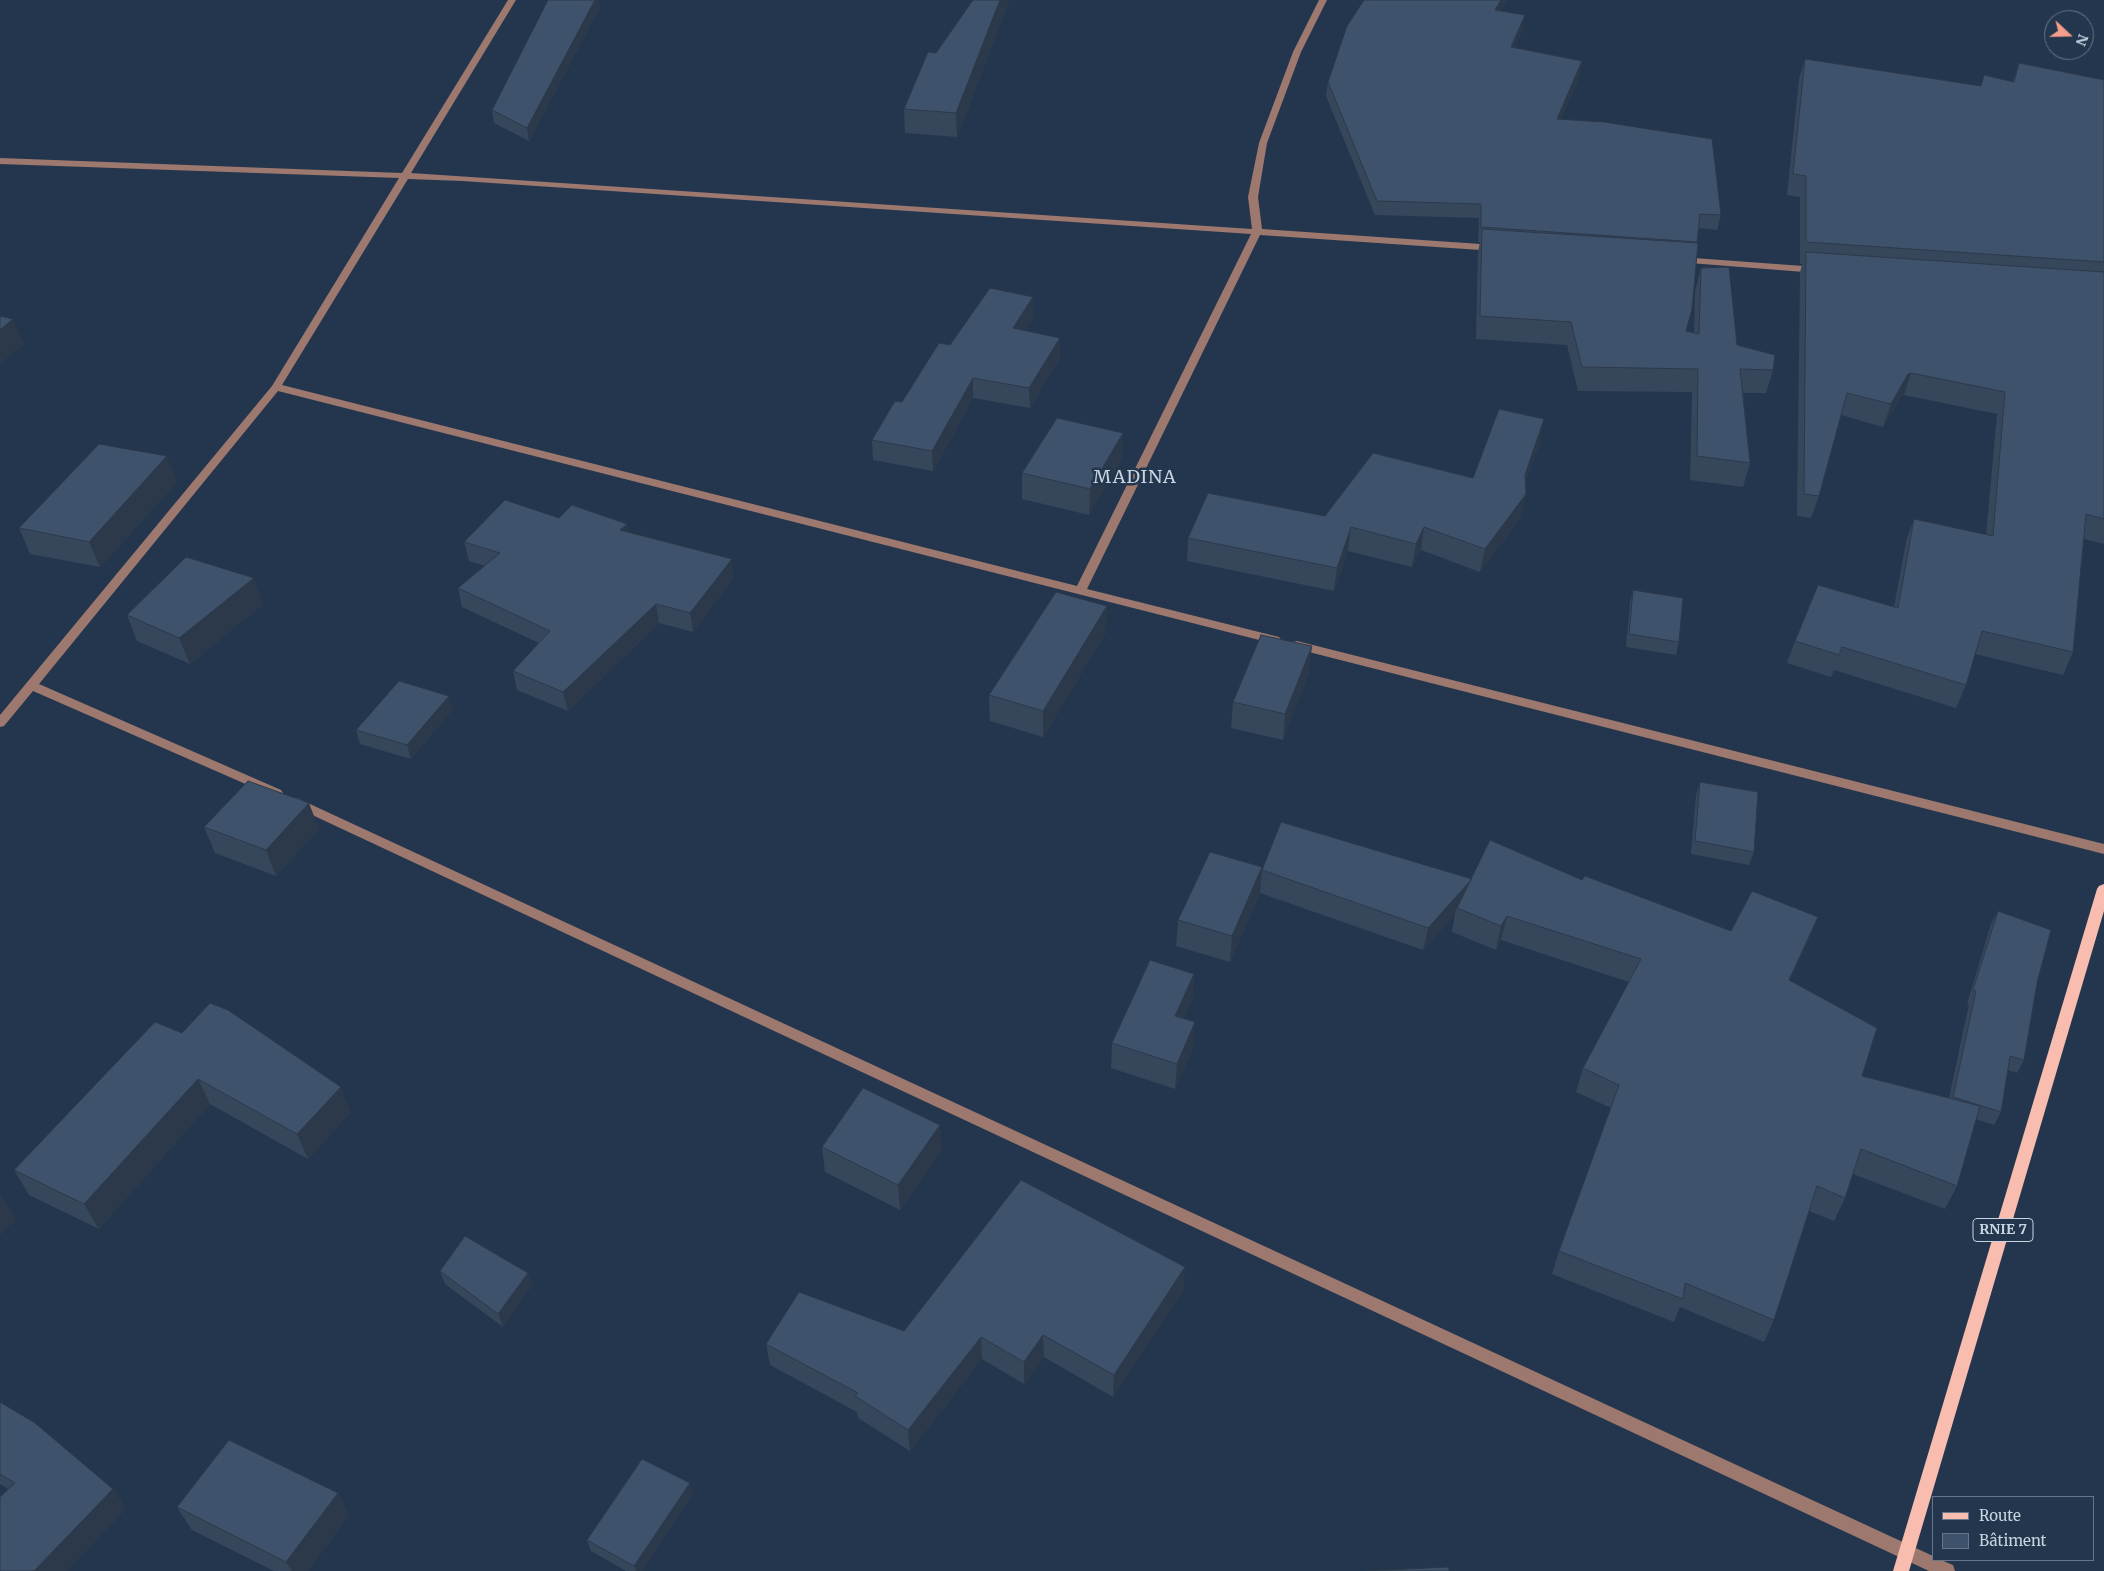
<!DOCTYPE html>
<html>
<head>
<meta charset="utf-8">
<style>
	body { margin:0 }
	#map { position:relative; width:2104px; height:1571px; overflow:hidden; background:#24364d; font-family:Merriweather,serif }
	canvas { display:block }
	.legend { position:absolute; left:1932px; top:1496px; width:162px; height:65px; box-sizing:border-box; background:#24364d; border:1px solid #667589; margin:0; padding:6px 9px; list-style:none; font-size:15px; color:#c8d4e2 }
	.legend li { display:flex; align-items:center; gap:10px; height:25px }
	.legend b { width:25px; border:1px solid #667589 }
	.north { position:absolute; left:2044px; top:10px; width:50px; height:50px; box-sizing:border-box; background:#24364d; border:1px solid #667589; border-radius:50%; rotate:111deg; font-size:14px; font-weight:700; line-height:20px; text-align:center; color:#c8d4e2 }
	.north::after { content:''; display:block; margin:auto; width:18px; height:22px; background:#f49e89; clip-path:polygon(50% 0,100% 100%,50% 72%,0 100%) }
</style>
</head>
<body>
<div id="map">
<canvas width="2104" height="1571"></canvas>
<ul class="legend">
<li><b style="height:6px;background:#f9bdaf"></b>Route</li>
<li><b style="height:14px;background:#3f526b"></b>Bâtiment</li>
</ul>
<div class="north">N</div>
</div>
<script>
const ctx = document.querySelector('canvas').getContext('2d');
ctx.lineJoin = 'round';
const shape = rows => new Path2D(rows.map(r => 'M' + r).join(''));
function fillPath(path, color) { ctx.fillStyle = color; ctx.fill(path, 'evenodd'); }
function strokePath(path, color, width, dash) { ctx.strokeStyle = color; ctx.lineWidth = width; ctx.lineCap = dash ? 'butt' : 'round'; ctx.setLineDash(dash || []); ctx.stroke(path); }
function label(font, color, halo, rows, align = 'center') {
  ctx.font = font + ' Merriweather,serif'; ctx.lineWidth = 5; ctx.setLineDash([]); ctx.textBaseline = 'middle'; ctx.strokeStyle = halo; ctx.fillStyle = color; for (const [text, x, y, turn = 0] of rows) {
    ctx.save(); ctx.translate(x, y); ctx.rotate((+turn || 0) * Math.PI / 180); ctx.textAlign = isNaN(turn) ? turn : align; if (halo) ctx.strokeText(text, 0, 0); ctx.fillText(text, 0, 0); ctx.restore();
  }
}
fillPath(shape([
	[508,0,516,0,411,173,1252,229,1248,197,1259,143,1293,52,1319,0,1327,0,1301,52,1267,143,1258,197,1262,229,1495,245,1500,248,1495,251,1260,235,1087,589,1279,637,1281,640,1279,643,1275,644,278,391,39,684,281,790,283,793,281,796,273,796,33,691,4,726,0,727,0,715,272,386,399,178,0,164,0,158,402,173,508,0],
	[408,179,462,181,1251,234,1077,586,282,385,408,179],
	[1680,257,1817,267,1822,270,1817,273,1677,262,1677,258,1680,257],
	[1297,641,2104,844,2104,854,1293,648,1291,645,1293,642,1297,641],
	[297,798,1933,1556,1933,1560,1941,1560,1953,1565,1955,1571,1929,1571,293,806,291,803,293,800,297,798]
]), '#9c786f');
fillPath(shape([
	[2104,884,2104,911,1909,1571,1893,1571,2097,889,2099,886,2104,884]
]), '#f9bdaf');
fillPath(shape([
	[1507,0,1500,11,1523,29,1514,47,1582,61,1580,75,1561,119,1721,215,1717,230,1698,228,1686,331,1694,333,1695,291,1701,268,1737,345,1773,370,1766,393,1743,393,1750,463,1743,487,1690,480,1692,392,1578,391,1567,345,1476,339,1478,252,1480,242,1478,242,1479,218,1375,215,1326,96,1328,82],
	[1009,2,957,137,905,133,904,109],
	[600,7,529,141,494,123,492,110],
	[1805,59,1980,86,2013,81,2019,63,2104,80,2104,544,2084,539,2073,652,2063,675,1975,654,1966,685,1956,708,1834,670,1831,677,1787,663,1795,641,1894,607,1906,541,1914,519,1986,535,1997,414,1904,395,1901,396,1883,427,1841,415,1819,496,1811,518,1797,516,1800,273,1802,264,1800,264,1800,197,1787,195,1799,79],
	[1034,317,1024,331,1060,358,1030,408,973,398,933,471,873,460,872,440,902,402,950,345],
	[1540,442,1525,483,1521,518,1480,572,1421,550,1412,567,1348,551,1334,591,1187,561,1188,538,1325,516,1473,478],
	[1122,459,1089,515,1022,499,1022,473],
	[177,482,100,567,30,554,19,528],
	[559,518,629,532,734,578,693,632,659,623,568,711,517,690,513,671,539,643,462,607,458,588,485,566,469,561,464,542],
	[1633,590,1679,642,1676,655,1626,647,1630,603],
	[263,604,190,664,137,641,127,615],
	[1106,632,1043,737,990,721,989,695],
	[1309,672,1283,740,1231,728,1233,702],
	[453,709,411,759,360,744,356,730],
	[1700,782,1754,852,1749,865,1691,854,1696,795],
	[204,827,319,829,276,876,215,853],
	[1262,867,1260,893,1230,962,1176,946,1178,920],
	[1262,870,1471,879,1582,880,1731,931,1818,917,1808,941,1790,981,1862,1076,1949,1098,1969,1004,1967,1004,1991,924,1998,911,2037,983,2024,1060,2017,1073,2008,1070,2001,1112,1994,1125,1976,1119,1957,1186,1945,1209,1853,1174,1845,1198,1834,1221,1809,1211,1774,1320,1764,1342,1680,1307,1674,1322,1552,1274,1559,1251,1611,1108,1576,1092,1583,1068,1629,982,1501,940,1496,950,1452,932,1455,914,1423,950,1260,893],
	[1194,974,1192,1000,1183,1019,1193,1048,1175,1089,1111,1068,1112,1043],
	[155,1022,351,1112,308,1159,210,1104,99,1229,29,1195,14,1170],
	[822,1147,942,1150,900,1210,825,1172],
	[440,1271,528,1273,532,1285,503,1327,445,1284],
	[1184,1289,1113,1397,1044,1357,1024,1384,982,1359,910,1451,858,1418,857,1412,770,1365,766,1344,904,1331],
	[0,1402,126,1508,67,1571,0,1571,8,1489,0,1484],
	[338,1493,349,1515,308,1571,274,1571,192,1530,177,1507],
	[693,1495,642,1571,626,1571,591,1551,587,1540]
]), '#36475c');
fillPath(shape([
	[595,0,599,0,600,7,529,141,527,128],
	[1000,0,1009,0,1009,2,957,137,956,113],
	[1501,0,1507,0,1493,24,1495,10],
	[1525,15,1523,29,1508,60,1511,47],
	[1582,61,1580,75,1555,133,1557,119],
	[1033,297,1034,317,1013,348,1013,328],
	[13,319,24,344,0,364,0,330],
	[1060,338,1060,358,1030,408,1029,388],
	[1911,373,1904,395,1901,396,1883,427,1891,404,1908,374],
	[973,378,973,398,933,471,932,451],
	[1544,419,1540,442,1520,498,1525,475],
	[1123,433,1122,459,1089,515,1090,489],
	[167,456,177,482,100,567,89,542],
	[1526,494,1521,518,1480,572,1485,549],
	[627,524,631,543,620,530],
	[1351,527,1348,551,1334,591,1337,568],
	[1424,527,1421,550,1412,567,1416,544],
	[732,559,734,578,693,632,690,613],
	[254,578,263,604,190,664,179,638],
	[656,604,659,623,568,711,563,692],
	[1107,606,1106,632,1043,737,1043,711],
	[1312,646,1309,672,1283,740,1285,714],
	[449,696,453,709,411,759,407,745],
	[309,803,319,829,276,876,266,850],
	[1262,867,1260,893,1230,962,1232,936],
	[1472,879,1457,908,1455,914,1423,950,1428,928],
	[1507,916,1501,940,1496,950,1501,926],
	[1818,917,1808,941,1780,1005,1789,980],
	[1194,974,1192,1000,1173,1042,1175,1016],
	[1195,1022,1193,1048,1175,1089,1177,1064],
	[198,1079,210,1104,99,1229,84,1204],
	[341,1087,351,1112,308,1159,297,1134],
	[940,1125,942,1150,900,1210,898,1185],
	[1,1195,16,1220,0,1235,0,1196],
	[1185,1267,1184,1289,1113,1397,1114,1375],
	[528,1273,532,1285,503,1327,498,1314],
	[1043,1335,1044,1357,1024,1384,1024,1362],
	[981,1337,982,1359,910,1451,908,1430],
	[690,1483,693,1495,642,1571,636,1571,634,1566],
	[113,1489,126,1508,67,1571,34,1571],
	[338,1493,349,1515,308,1571,292,1571,286,1562]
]), '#2c394b');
const building = shape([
	[548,0,595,0,527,128,492,110,548,0],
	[973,0,1000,0,956,113,904,109,928,52,936,53,973,0],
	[1364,0,1501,0,1495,10,1525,15,1511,47,1582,61,1557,119,1604,122,1712,139,1721,215,1700,214,1697,242,1481,227,1481,204,1377,201,1328,82,1347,26,1364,0],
	[1805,59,1981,86,1984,75,2014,82,2019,63,2104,80,2104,262,1806,242,1806,176,1793,174,1805,59],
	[1482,229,1698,243,1692,309,1686,331,1699,334,1701,268,1729,267,1737,345,1775,355,1773,370,1740,369,1750,463,1697,456,1698,369,1582,367,1571,322,1480,316,1482,229],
	[1806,252,2104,272,2104,519,2086,514,2073,652,1982,631,1966,685,1842,647,1839,655,1795,641,1818,585,1898,608,1914,519,1993,536,2005,392,1911,373,1908,374,1891,404,1847,393,1819,496,1804,494,1806,252],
	[990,288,1033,297,1013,328,1060,338,1029,388,973,378,932,451,872,440,895,401,902,402,939,343,950,345,990,288],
	[0,316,13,319,0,330,0,316],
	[1499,409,1544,419,1525,475,1526,494,1485,549,1424,527,1416,544,1351,527,1337,568,1188,538,1208,493,1325,516,1373,453,1473,478,1499,409],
	[1057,418,1123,433,1090,489,1022,473,1057,418],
	[99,444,167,456,89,542,19,528,99,444],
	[505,500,559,518,572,505,627,524,620,530,732,559,690,613,656,604,563,692,513,671,550,631,458,588,500,553,464,542,505,500],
	[186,557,254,578,179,638,127,615,186,557],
	[1633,590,1683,598,1679,642,1629,634,1633,590],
	[1056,592,1107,606,1043,711,989,695,1056,592],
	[1261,635,1312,646,1285,714,1233,702,1261,635],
	[399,681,449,696,407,745,356,730,399,681],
	[248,781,309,803,266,850,204,827,248,781],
	[1700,782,1758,792,1754,852,1695,841,1700,782],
	[1281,822,1472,879,1428,928,1262,870,1281,822],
	[1490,840,1582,880,1585,876,1731,931,1752,891,1818,917,1789,980,1877,1028,1862,1076,1980,1106,1957,1186,1861,1149,1845,1198,1817,1186,1774,1320,1685,1283,1683,1299,1559,1251,1619,1085,1583,1068,1641,959,1507,916,1501,926,1457,908,1490,840],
	[1210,852,1262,867,1232,936,1178,920,1210,852],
	[1998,911,2051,930,2037,983,2024,1060,2010,1056,2001,1112,1953,1097,1976,991,1973,990,1998,911],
	[1150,960,1194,974,1175,1016,1195,1022,1177,1064,1112,1043,1150,960],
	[210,1003,228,1010,341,1087,297,1134,198,1079,84,1204,14,1170,155,1022,182,1033,210,1003],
	[863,1088,940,1125,898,1185,822,1147,863,1088],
	[1021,1180,1185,1267,1114,1375,1043,1335,1024,1362,981,1337,908,1430,855,1396,858,1393,766,1344,799,1292,904,1331,1021,1180],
	[465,1236,528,1273,498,1314,440,1271,465,1236],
	[0,1402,35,1423,113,1489,34,1571,0,1571,0,1497,15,1483,0,1474,0,1402],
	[229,1440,338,1493,286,1562,177,1507,229,1440],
	[642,1459,690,1483,634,1566,587,1540,642,1459],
	[1449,1567,1449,1571,1363,1571,1449,1567]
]);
fillPath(building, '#3f526b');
strokePath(building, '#2c394b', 1);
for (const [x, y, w] of [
	[2003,1230,60]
]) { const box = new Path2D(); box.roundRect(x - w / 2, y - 11.5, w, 23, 4); ctx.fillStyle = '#24364d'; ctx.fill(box); strokePath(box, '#c8d4e2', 1); }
label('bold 14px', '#c8d4e2', null, [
	["RNIE 7",2003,1230]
]);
ctx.letterSpacing = '1px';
label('18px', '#c8d4e2', '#24364d', [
	["MADINA",1135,478]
]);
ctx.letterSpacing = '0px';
</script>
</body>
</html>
